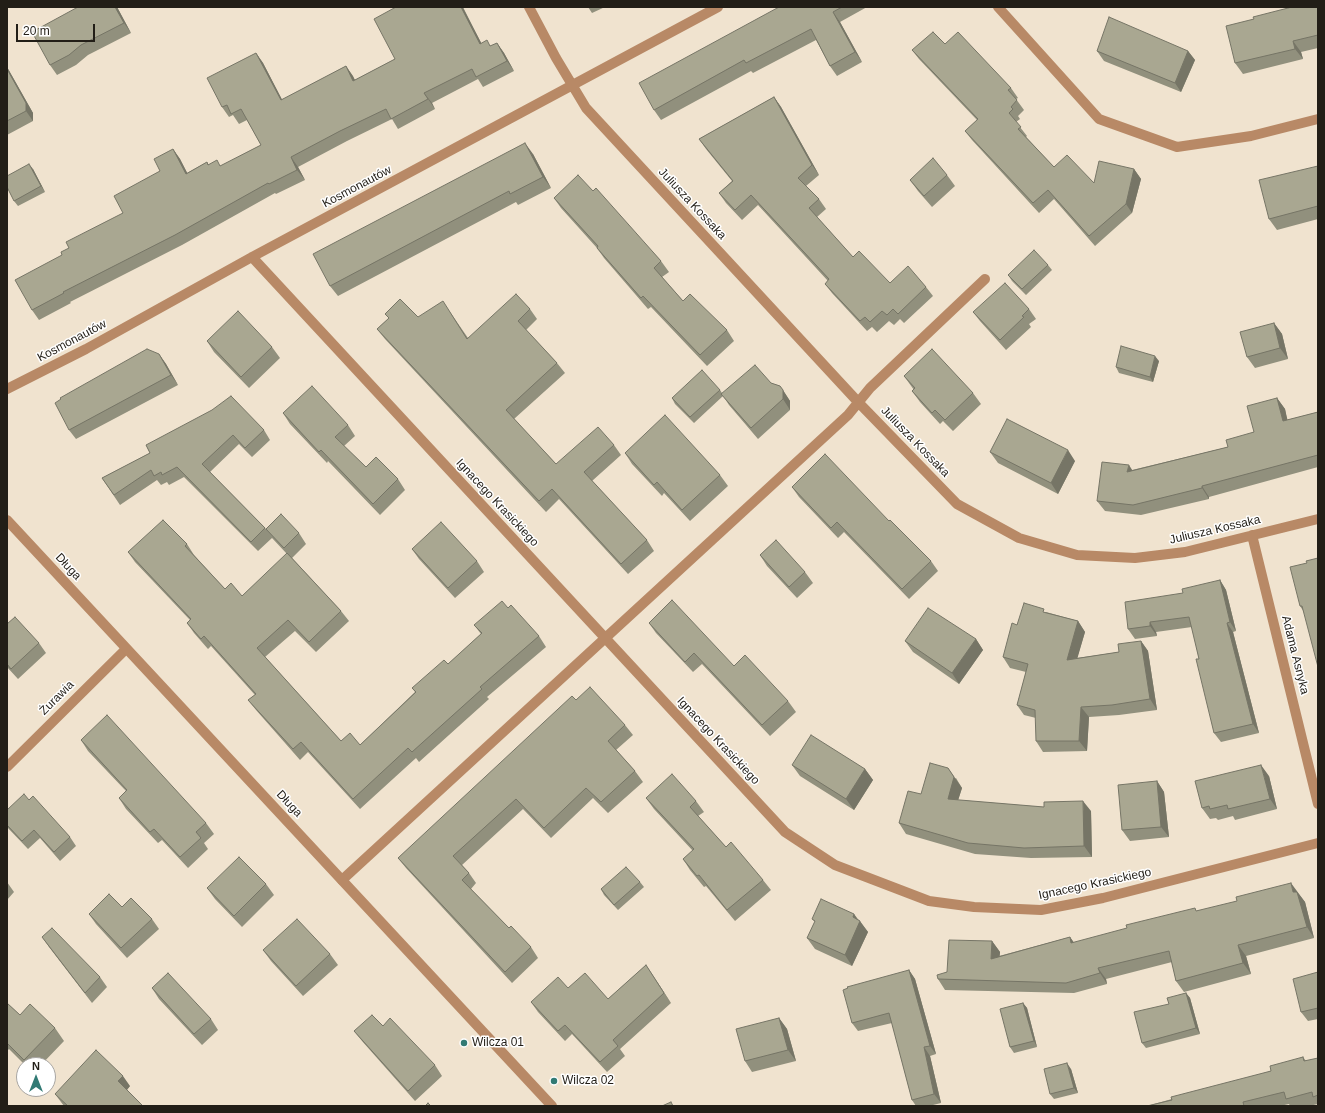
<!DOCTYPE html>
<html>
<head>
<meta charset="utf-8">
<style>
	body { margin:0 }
	#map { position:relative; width:1325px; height:1113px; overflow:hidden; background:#f0e3cf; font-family:Helvetica,sans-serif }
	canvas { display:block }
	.frame { position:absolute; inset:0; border:8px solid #221e17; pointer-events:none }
	.north { position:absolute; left:16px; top:1057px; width:40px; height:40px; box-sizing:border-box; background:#fff; border:1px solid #a7a5a2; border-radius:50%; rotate:0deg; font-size:11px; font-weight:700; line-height:16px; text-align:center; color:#221e17 }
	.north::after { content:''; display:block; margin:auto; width:14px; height:18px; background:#317a74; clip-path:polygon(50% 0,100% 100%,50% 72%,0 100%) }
	.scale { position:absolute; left:16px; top:24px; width:79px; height:18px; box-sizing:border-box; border:2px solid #221e17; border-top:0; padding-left:5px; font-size:12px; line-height:14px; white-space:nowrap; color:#221e17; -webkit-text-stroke:3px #fff; paint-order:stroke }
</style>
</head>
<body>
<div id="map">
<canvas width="1325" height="1113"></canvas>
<div class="frame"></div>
<div class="north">N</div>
<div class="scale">20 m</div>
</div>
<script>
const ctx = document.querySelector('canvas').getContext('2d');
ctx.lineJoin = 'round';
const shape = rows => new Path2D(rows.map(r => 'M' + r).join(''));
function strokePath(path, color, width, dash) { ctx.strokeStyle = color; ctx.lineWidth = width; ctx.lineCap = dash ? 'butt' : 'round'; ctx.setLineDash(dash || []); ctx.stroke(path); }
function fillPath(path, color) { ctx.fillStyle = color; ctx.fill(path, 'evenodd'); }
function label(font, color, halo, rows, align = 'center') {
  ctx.font = font + ' Helvetica,sans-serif'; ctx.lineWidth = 3; ctx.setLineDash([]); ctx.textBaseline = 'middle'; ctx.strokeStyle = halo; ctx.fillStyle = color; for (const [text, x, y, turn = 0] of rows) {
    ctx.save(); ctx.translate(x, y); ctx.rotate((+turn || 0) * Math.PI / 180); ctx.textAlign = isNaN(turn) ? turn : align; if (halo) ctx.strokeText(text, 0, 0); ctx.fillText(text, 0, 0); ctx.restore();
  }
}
strokePath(shape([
	[529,7,556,58,586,108,859,403,957,504,1019,538,1077,555,1135,558,1185,552,1318,519],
	[998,7,1099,119,1177,147,1251,136,1318,119],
	[252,257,785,832,835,865,929,901,974,907,1041,910,1103,898,1318,843],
	[7,389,86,349,252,257,718,7],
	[1252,535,1318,804],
	[7,767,126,649],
	[342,880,848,415,870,388,985,279]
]), '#b88966', 10);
strokePath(shape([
	[7,520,552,1106]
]), '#b88966', 10);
fillPath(shape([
	[117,7,131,33,88,55,76,65,57,75,50,65],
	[396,7,463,7,481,43,491,46,497,43,504,53,514,71,483,87,478,79,432,103,435,109,398,129,392,119,347,141,298,167,305,180,276,194,275,193,182,245,70,302,71,303,39,320,32,310,62,255,69,248,123,213,160,171,173,149,180,159,187,173,207,162,208,164,221,166,261,145,247,120,239,124,233,115,229,117,222,107,256,53,263,63,282,100,346,66,355,80,395,59],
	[588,7,605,7,592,13],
	[779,7,867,7,840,22,862,62,837,76,830,66,816,40,753,73,751,71,661,120,654,110],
	[1318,7,1318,48,1301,52,1303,59,1243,74,1235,63],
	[945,44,1011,88,1018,98,1016,99,1024,110,1018,116,1020,119,1016,122,1027,136,1026,137,1054,167,1094,183,1134,169,1141,179,1132,213,1095,246,1054,199,1039,213,972,140,965,131,977,120,919,59,912,50],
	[1097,51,1188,51,1195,60,1181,92,1104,61],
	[7,67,33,113,33,121,7,135],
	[774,97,781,107,819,175,806,186,819,199,826,209,817,217,853,257,890,283,926,287,933,296,904,323,900,319,894,325,889,321,877,332,872,327,867,331,832,293,825,284,828,281,758,205,742,220,726,203,719,193,732,181,706,149,699,139],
	[533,154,551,188,518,205,516,202,338,296,330,286],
	[1318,166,1318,219,1277,230,1269,219],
	[33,169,45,192,18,206,14,201],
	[947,175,955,186,932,207,918,191,910,180],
	[593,191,661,261,669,272,662,277,683,301,727,330,734,341,707,366,651,307,648,309,604,258,597,248,561,208,554,198],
	[1048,265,1052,270,1026,295,1012,281,1008,275],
	[530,309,537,319,526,330,557,363,565,373,514,419,556,464,614,445,621,455,592,481,647,540,654,551,628,574,559,499,546,512,385,339,377,329,389,318,385,314,418,317,450,312,468,338],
	[1029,309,1036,319,1029,324,1031,327,1006,350,980,321,973,312],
	[1274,323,1282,334,1288,359,1255,368,1247,357],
	[207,341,272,347,280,358,249,388,214,352],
	[159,354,166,364,178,385,76,439,69,430],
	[1159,361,1153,382,1119,373,1116,367],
	[904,376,973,393,981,404,953,431,943,421,940,424,920,402,912,391,914,390],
	[771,383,780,386,790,401,790,410,758,439,729,405,723,396,694,423,675,404,672,398,720,390,722,393],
	[1277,398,1285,409,1287,420,1318,412,1318,467,1209,497,1209,499,1141,515,1105,511,1097,501,1132,470,1228,447,1254,432],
	[283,413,348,425,355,436,344,446,366,467,398,479,405,490,380,515,328,461,327,463,290,424],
	[264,430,270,440,252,457,239,444,210,472,266,529,299,533,306,544,292,558,341,611,349,621,316,652,295,631,265,657,341,741,360,745,415,692,412,688,448,664,481,634,474,625,508,608,539,636,546,647,487,697,489,699,419,762,416,758,360,809,308,752,300,760,256,710,248,700,255,695,211,646,208,649,194,633,187,623,190,620,135,562,128,552,187,544,194,555,225,589,242,596,287,554,272,538,258,551,184,477,169,485,167,482,161,485,157,480,120,505,102,478,150,453,146,445],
	[990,452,1075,461,1058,494,998,463],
	[625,453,720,475,728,486,690,521,664,493,662,496,632,464],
	[792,487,931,561,938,571,909,599,844,532,838,538,799,497],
	[412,549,477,561,484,572,455,598,419,559],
	[760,555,805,572,813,583,797,598,767,566],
	[1307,563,1304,612,1300,606],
	[1220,580,1226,590,1236,631,1233,632,1259,733,1221,742,1214,733,1199,659,1192,627,1156,632,1157,636,1135,639,1128,629],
	[1046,612,1078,621,1085,632,1077,658,1119,652,1141,641,1148,651,1157,710,1119,715,1089,717,1087,751,1043,752,1036,741,1036,718,1024,715,1017,705,1026,672,1010,668,1003,657,1017,625],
	[649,623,734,666,788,701,796,712,770,736,702,664,693,672,656,633],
	[7,624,39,643,46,653,18,679,7,667],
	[976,639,983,650,959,684,913,652,905,641],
	[576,700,625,725,633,735,616,750,635,771,643,782,608,813,593,798,551,838,523,809,462,865,469,873,476,883,471,889,509,928,531,947,538,958,512,983,406,868,398,858],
	[81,740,206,823,214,834,204,843,208,849,188,868,162,840,158,843,126,809,119,798,126,791,88,751],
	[792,765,865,769,873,780,854,810,800,776],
	[1269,776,1277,809,1235,820,1233,816,1218,820,1216,818,1210,819,1202,808],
	[956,778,962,788,958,800,1091,811,1092,857,1031,858,975,854,906,834,899,823,921,794],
	[1157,781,1164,792,1169,837,1130,841,1122,830],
	[646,798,696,801,704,812,698,816,726,847,763,880,771,890,735,921,706,886,704,887,690,870,683,859,693,851,654,809],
	[29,800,70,837,76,846,60,861,40,838,28,849,7,827,7,810],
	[7,882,14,892,7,900],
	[640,882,644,887,618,910,604,895,601,889],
	[266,884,274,895,242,927,215,899,207,888],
	[1296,892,1297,892,1305,902,1314,938,1246,956,1251,974,1184,992,1176,981,1172,962,1106,979,1107,984,1074,993,945,990,938,979,947,972,992,941,1000,952,999,956,1070,937,1074,943,1197,911],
	[122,907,152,919,159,929,127,958,96,924,89,914],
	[854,914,868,932,852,966,815,949,807,938,815,922,812,919],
	[42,937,100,977,107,987,92,1003,49,947],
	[263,950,330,954,338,965,303,996,271,961],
	[646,965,671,1003,620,1049,625,1056,607,1072,572,1034,565,1041,538,1012,531,1002,568,988,608,999],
	[909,970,915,979,936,1054,930,1056,941,1103,929,1106,916,1106,912,1100,892,1023,858,1031,852,1023],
	[1318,972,1318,1019,1308,1021,1301,1012],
	[152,988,211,1019,218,1030,202,1045,159,999],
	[1186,993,1190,998,1200,1034,1146,1048,1142,1043,1169,1004],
	[7,1003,20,1015,55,1028,64,1041,41,1065,25,1065,9,1049,7,1051],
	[1023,1003,1027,1008,1037,1047,1014,1053,1010,1047],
	[779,1018,787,1029,796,1061,752,1072,745,1061],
	[383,1026,435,1065,442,1076,415,1101,362,1041,354,1031],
	[1303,1057,1306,1061,1318,1058,1318,1104,1309,1106,1290,1106,1289,1104,1280,1106,1147,1106,1271,1071],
	[1071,1069,1078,1093,1054,1099,1050,1094],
	[130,1086,127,1090,143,1106,64,1106,55,1094]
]), '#91907d');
fillPath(shape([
	[115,7,117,7,131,33,124,23],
	[461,7,463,7,463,8,487,54,480,44],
	[833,12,840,22,862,62,855,52],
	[1293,41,1301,52,1303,59,1295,49],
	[497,43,504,53,514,71,507,61],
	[1188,51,1195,60,1181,92,1175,83],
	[256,53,263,63,288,111,281,100],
	[346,66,353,76,360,91,353,81],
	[7,67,33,113,33,121,26,111,7,69],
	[424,93,432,103,435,109,428,99],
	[774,97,781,107,819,175,812,165],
	[525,143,533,154,551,188,543,177],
	[173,149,180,159,193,184,186,174],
	[291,157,298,167,305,180,297,170],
	[29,164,33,169,45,192,41,186],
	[1134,169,1141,179,1132,213,1126,204],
	[1274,323,1282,334,1288,359,1280,348],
	[159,354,166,364,178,385,171,375],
	[1155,356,1159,361,1153,382,1150,377],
	[783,390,790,401,790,410,783,399],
	[1277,398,1285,409,1290,431,1283,421],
	[1068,450,1075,461,1058,494,1051,483],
	[1129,465,1136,476,1127,472],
	[1202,486,1209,497,1209,499,1202,488],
	[1220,580,1226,590,1236,631,1230,622],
	[1078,621,1085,632,1074,670,1067,660],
	[1150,622,1156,632,1157,636,1150,626],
	[1227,623,1233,632,1259,733,1253,724],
	[976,639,983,650,959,684,952,673],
	[1141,641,1148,651,1157,710,1150,699],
	[1081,707,1089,717,1087,751,1079,741],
	[1261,765,1269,776,1277,809,1270,799],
	[948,768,962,788,955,810,948,799],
	[865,769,873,780,854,810,846,799],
	[1157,781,1164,792,1169,837,1161,827],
	[1083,801,1091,811,1092,857,1084,846],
	[1291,883,1305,902,1314,938,1307,927,1293,892],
	[854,914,859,922,860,921,868,932,852,966,845,955,853,917],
	[1070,937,1077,947,1071,943],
	[992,941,1000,952,999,969,991,959],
	[1238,945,1246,956,1251,974,1243,963],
	[646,965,652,974,671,1003,664,993],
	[1098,968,1106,979,1107,984,1100,973],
	[909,970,915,979,936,1054,930,1046],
	[1186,993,1190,998,1200,1034,1196,1028],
	[1023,1003,1027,1008,1037,1047,1034,1041],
	[779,1018,787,1029,796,1061,788,1050],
	[924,1047,930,1056,941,1103,934,1094],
	[1067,1063,1071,1069,1078,1093,1074,1088],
	[123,1076,130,1086,125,1092,118,1081]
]), '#767566');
const building = shape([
	[78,7,115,7,124,23,81,45,69,55,50,65,32,32,78,7],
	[396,7,461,7,480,44,487,40,490,46,497,43,507,61,476,77,472,69,424,93,428,99,391,119,386,109,340,131,291,157,297,170,269,184,268,183,175,235,63,292,64,293,32,310,15,280,62,255,61,252,69,248,66,242,123,213,114,196,160,171,154,159,173,149,186,174,207,162,208,165,217,160,220,166,261,145,241,109,231,114,227,105,222,107,207,78,256,53,281,100,346,66,353,81,395,59,374,19,396,7],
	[779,7,842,7,833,12,855,52,830,66,811,29,746,63,744,60,654,110,639,83,779,7],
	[1292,7,1318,7,1318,35,1293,41,1295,49,1235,63,1226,26,1254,19,1253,17,1292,7],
	[1109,17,1188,51,1175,83,1097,51,1109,17],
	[933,32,945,44,958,32,1011,88,1008,90,1017,100,1011,107,1013,109,1009,113,1021,127,1018,129,1054,167,1067,155,1094,183,1099,161,1134,169,1126,204,1089,236,1048,190,1033,203,965,131,978,119,912,50,933,32],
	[7,69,26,103,26,111,7,121,7,69],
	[774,97,812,165,798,178,819,199,809,208,853,257,859,251,890,283,908,266,926,287,898,314,893,309,887,315,882,311,870,322,865,317,860,321,825,284,829,279,751,195,735,210,719,193,733,181,699,139,774,97],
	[525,143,543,177,510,194,509,191,330,286,313,254,525,143],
	[933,158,947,175,924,196,910,180,933,158],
	[29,164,41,186,14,201,7,187,7,176,29,164],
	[1318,166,1318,206,1269,219,1259,180,1318,166],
	[578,175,593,191,596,188,661,261,654,268,683,301,690,294,727,330,700,355,643,296,641,298,597,248,598,246,554,198,578,175],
	[1034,250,1048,265,1022,289,1008,275,1034,250],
	[1005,283,1029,309,1022,316,1024,317,1000,340,973,312,1005,283],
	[516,294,530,309,518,321,557,363,506,410,556,464,598,427,614,445,584,472,647,540,621,564,552,489,539,501,377,329,389,318,385,314,400,299,418,317,443,301,467,339,516,294],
	[238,311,272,347,241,377,207,341,238,311],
	[1274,323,1280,348,1247,357,1240,332,1274,323],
	[1121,346,1155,356,1150,377,1116,367,1121,346],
	[147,349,159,354,171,375,69,430,55,403,61,399,60,398,147,349],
	[932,349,973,393,945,420,935,410,932,413,912,391,915,388,904,376,932,349],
	[755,365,771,383,780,386,783,390,783,399,751,428,721,394,755,365],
	[702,370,720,390,690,417,672,398,702,370],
	[312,386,348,425,335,437,366,467,376,457,398,479,373,504,321,450,319,452,283,413,312,386],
	[231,396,264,430,245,448,233,435,202,464,265,528,251,542,177,467,162,475,161,472,154,476,151,470,114,495,102,478,150,453,146,445,212,410,231,396],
	[1277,398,1283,421,1318,412,1318,455,1202,486,1202,488,1133,505,1097,501,1102,462,1129,465,1127,472,1228,447,1226,440,1254,432,1247,406,1277,398],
	[665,415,720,475,682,510,657,482,654,485,625,453,665,415],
	[1007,419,1068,450,1051,483,990,452,1007,419],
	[825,454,889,521,890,520,931,561,902,589,837,522,831,528,792,487,825,454],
	[281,514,299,533,284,548,266,529,281,514],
	[163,520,187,544,185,546,225,589,231,583,242,596,287,553,341,611,309,642,288,620,257,648,341,741,350,733,360,745,416,692,412,688,444,660,448,664,482,633,474,625,502,601,508,608,511,605,539,636,480,687,482,689,412,752,408,748,353,799,301,742,293,749,248,700,256,694,204,636,201,639,187,623,191,619,128,552,163,520],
	[441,522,477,561,448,588,412,549,441,522],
	[776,540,805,572,789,587,760,555,776,540],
	[1318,558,1318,667,1302,606,1300,606,1290,567,1307,563,1306,561,1318,558],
	[1220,580,1230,622,1227,623,1253,724,1214,733,1196,659,1199,659,1189,617,1150,622,1150,626,1128,629,1125,602,1183,593,1182,589,1220,580],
	[672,600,734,666,745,655,788,701,762,725,694,653,685,662,649,623,672,600],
	[1024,603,1044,609,1043,612,1078,621,1067,660,1119,652,1118,644,1141,641,1150,699,1112,705,1081,707,1079,741,1036,741,1035,710,1017,705,1028,664,1003,657,1012,623,1017,625,1024,603],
	[928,608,976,639,952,673,905,641,928,608],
	[15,617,39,643,11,669,7,664,7,624,15,617],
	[590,687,625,725,608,741,635,771,601,802,586,788,544,828,516,799,453,856,469,873,462,880,509,928,511,926,531,947,505,972,398,858,572,696,576,700,590,687],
	[107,715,206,823,196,832,201,838,180,857,154,829,150,832,119,798,127,790,81,740,107,715],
	[811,735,865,769,846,799,792,765,811,735],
	[930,763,948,768,954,777,948,799,1044,807,1044,802,1083,801,1084,846,1024,848,968,843,899,823,908,791,921,794,930,763],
	[1261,765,1270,799,1228,809,1227,805,1210,809,1209,806,1202,808,1195,781,1261,765],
	[672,774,696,801,690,807,726,847,731,842,763,880,727,910,699,875,697,876,683,859,694,849,646,798,672,774],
	[1157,781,1161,827,1122,830,1118,785,1157,781],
	[24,794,29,800,33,796,70,837,54,852,34,830,22,841,7,825,7,810,24,794],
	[239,857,266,884,234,916,207,888,239,857],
	[626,867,640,882,614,905,601,889,626,867],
	[1291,883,1293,892,1297,892,1307,927,1238,945,1243,963,1176,981,1169,951,1098,968,1100,973,1066,983,938,979,937,975,947,972,949,940,992,941,991,959,1070,937,1071,943,1127,928,1126,925,1195,908,1196,911,1237,901,1236,897,1291,883],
	[109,894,122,907,131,898,152,919,121,948,89,914,109,894],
	[821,899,854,914,853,917,860,921,845,955,807,938,815,921,812,919,821,899],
	[297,919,330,954,296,986,263,950,297,919],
	[52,928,100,977,85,993,42,937,52,928],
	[646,965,664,993,613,1040,618,1046,600,1062,565,1025,558,1031,531,1002,558,977,568,988,585,973,608,999,646,965],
	[909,970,930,1046,924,1047,934,1094,912,1100,889,1013,852,1023,843,990,848,988,847,987,909,970],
	[1318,972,1318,1008,1301,1012,1293,979,1318,972],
	[168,973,211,1019,194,1034,152,988,168,973],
	[1186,993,1196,1028,1142,1043,1134,1012,1169,1004,1167,998,1186,993],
	[7,1003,20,1015,30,1004,55,1028,24,1060,7,1043,7,1003],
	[1023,1003,1034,1041,1010,1047,1000,1009,1023,1003],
	[372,1015,383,1026,390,1018,435,1065,408,1091,354,1031,372,1015],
	[779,1018,788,1050,745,1061,736,1029,779,1018],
	[96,1050,123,1076,118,1081,142,1105,141,1106,68,1106,55,1094,96,1050],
	[1303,1057,1304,1061,1318,1058,1318,1095,1313,1097,1312,1092,1286,1099,1284,1092,1243,1102,1244,1106,1147,1106,1172,1100,1171,1097,1271,1071,1270,1066,1303,1057],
	[1067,1063,1074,1088,1050,1094,1044,1069,1067,1063],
	[671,1102,673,1106,662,1106,671,1102],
	[428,1103,431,1106,425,1106,428,1103]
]);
fillPath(building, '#a9a791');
strokePath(building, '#767566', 1);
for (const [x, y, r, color] of [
	[464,1043,4,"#317a74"],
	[554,1081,4,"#317a74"]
]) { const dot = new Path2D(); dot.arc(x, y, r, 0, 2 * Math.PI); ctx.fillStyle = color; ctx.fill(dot); strokePath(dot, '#fff', 1.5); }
label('12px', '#221e17', '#fff', [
	["Kosmonautów",357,187,-28],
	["Juliusza Kossaka",692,204,47],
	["Kosmonautów",72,341,-28],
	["Juliusza Kossaka",915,442,46],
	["Ignacego Krasickiego",497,503,47],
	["Juliusza Kossaka",1215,530,-13],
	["Długa",68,567,47],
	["Adama Asnyka",1295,655,76],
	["Żurawia",57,698,-45],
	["Ignacego Krasickiego",718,741,47],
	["Długa",289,804,47],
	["Ignacego Krasickiego",1095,884,-12]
]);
label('12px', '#221e17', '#fff', [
	["Wilcza 01",472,1043],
	["Wilcza 02",562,1081]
], 'left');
</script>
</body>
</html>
